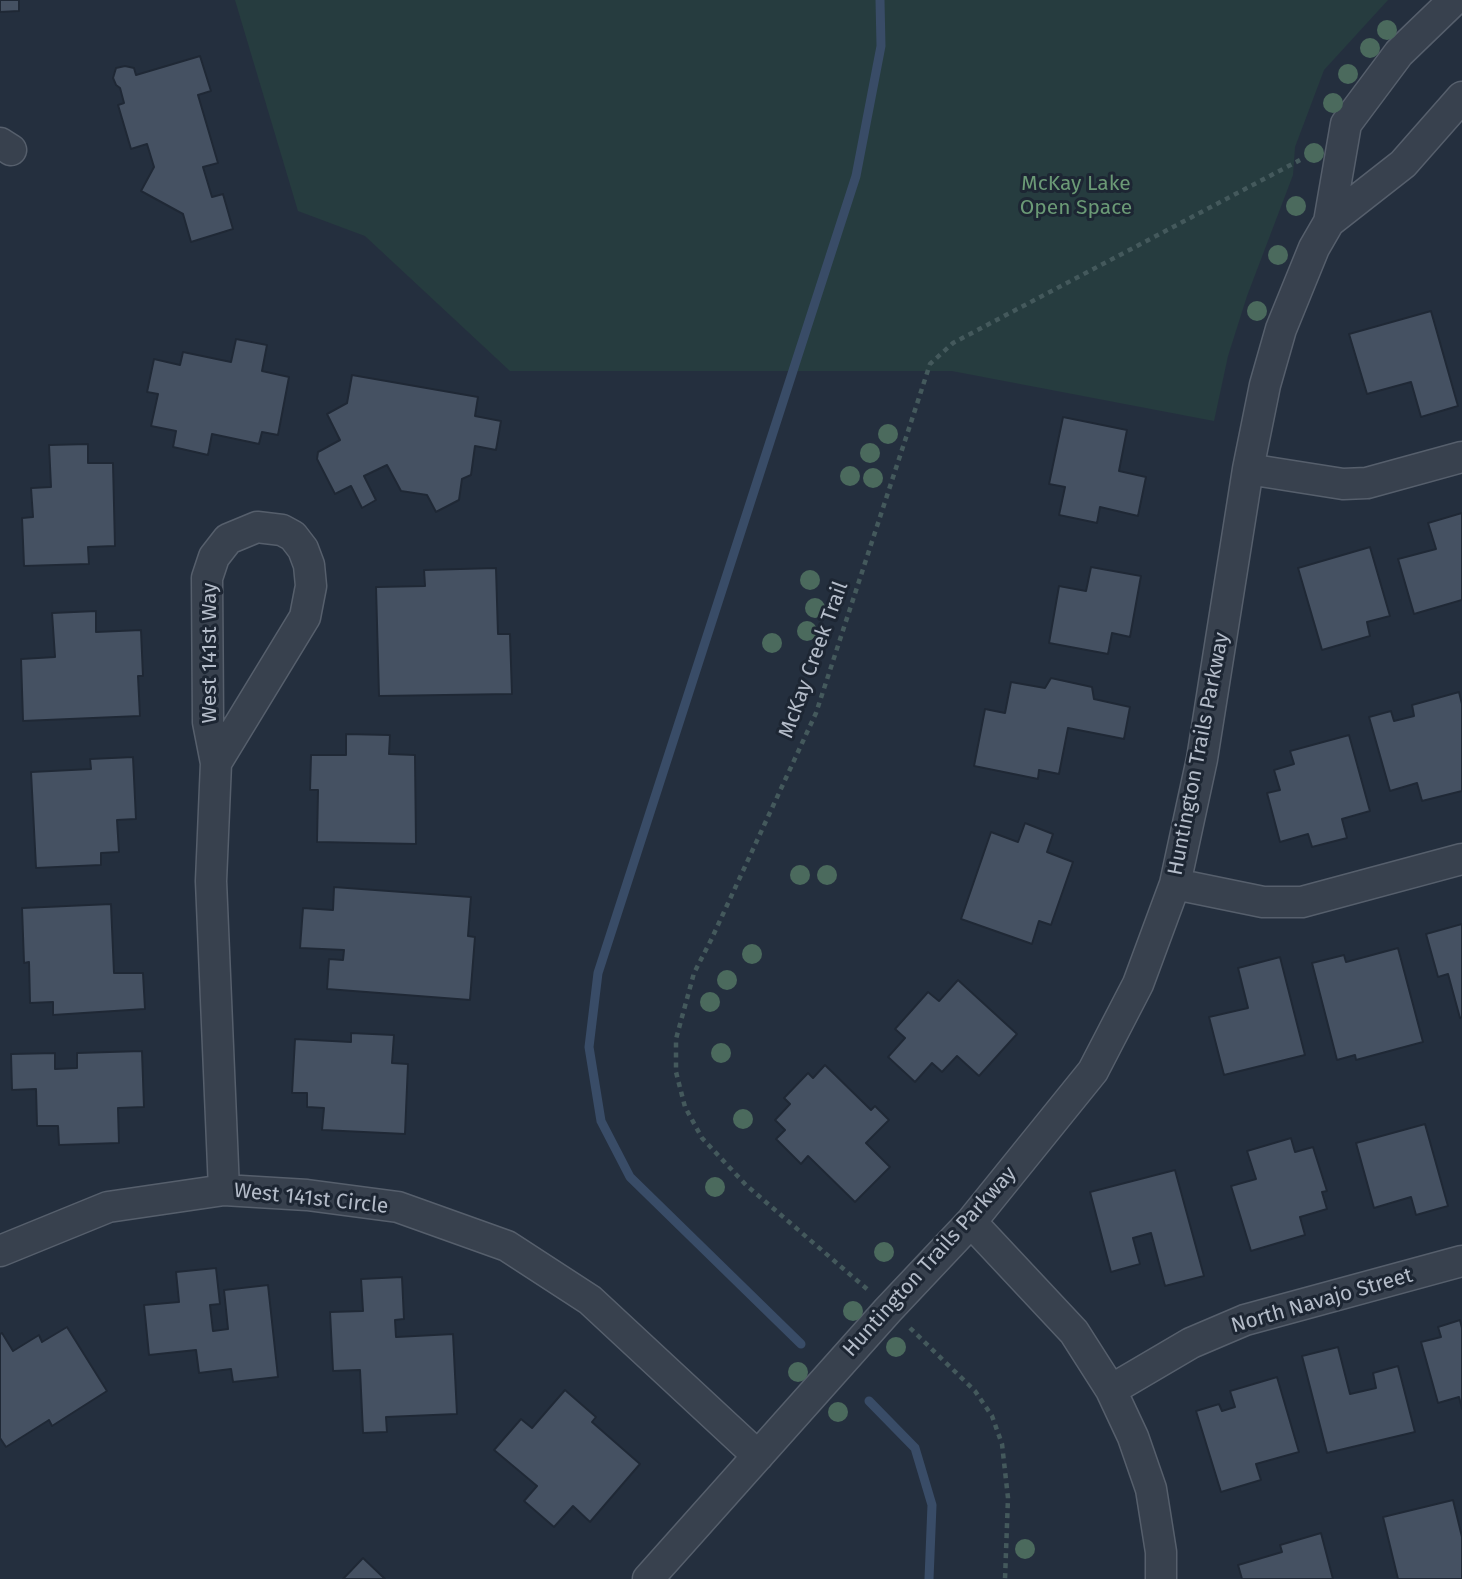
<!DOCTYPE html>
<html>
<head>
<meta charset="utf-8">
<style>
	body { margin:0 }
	canvas { display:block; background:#242f3e }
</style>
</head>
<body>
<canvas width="1462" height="1579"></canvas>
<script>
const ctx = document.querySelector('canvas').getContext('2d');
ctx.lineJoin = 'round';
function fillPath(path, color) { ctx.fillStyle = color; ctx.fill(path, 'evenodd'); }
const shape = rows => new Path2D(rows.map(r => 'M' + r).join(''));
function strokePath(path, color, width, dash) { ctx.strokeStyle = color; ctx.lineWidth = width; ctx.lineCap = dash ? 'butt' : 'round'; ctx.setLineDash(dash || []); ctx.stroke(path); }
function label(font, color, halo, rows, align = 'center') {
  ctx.font = font + ' "Fira Sans",sans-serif'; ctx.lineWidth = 6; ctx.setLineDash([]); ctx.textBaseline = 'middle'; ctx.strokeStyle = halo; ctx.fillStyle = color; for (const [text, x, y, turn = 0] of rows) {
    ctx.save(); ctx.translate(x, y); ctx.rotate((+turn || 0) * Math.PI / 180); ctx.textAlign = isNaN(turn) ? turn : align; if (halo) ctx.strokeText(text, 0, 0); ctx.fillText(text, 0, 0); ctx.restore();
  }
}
fillPath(shape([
	[235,0,1388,0,1324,70,1295,147,1293,175,1247,296,1228,356,1214,421,952,371,510,371,365,236,298,211]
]), '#263c3f');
strokePath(shape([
	[801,1344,630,1177,601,1121,589,1047,598,973,856,176,881,46,880,0],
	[869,1401,915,1448,932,1505,929,1579]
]), '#394c67', 9);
const building = shape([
	[0,0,19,0,19,11,0,12,0,0],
	[200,56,211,91,198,95,218,163,203,167,212,197,223,194,233,229,191,242,183,214,141,191,154,167,147,144,131,149,118,105,124,103,120,88,116,85,113,78,116,68,125,66,134,68,136,75,200,56],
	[1431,311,1458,406,1421,417,1411,382,1367,394,1349,334,1431,311],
	[236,339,267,345,262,371,289,377,278,435,262,432,259,444,212,434,208,455,173,447,176,431,151,426,158,394,147,392,154,359,180,365,183,352,231,362,236,339],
	[352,375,478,397,475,416,501,421,496,450,475,446,471,475,462,479,459,500,436,512,427,495,401,491,387,465,364,476,376,500,362,508,351,486,335,494,317,459,318,452,340,440,327,414,347,403,352,375],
	[1063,417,1127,430,1119,471,1146,477,1138,516,1100,507,1097,523,1059,515,1065,487,1049,484,1063,417],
	[88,444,88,463,113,463,115,546,88,547,89,564,24,566,22,518,33,517,31,488,51,487,49,445,88,444],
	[1462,513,1462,600,1414,614,1398,559,1436,549,1428,523,1462,513],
	[1370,547,1390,616,1367,622,1370,636,1322,650,1298,568,1370,547],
	[1091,567,1141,576,1130,637,1112,633,1108,654,1049,643,1059,586,1086,591,1091,567],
	[496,568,498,634,510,634,512,694,379,696,376,587,425,586,424,570,496,568],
	[96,611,96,632,141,630,143,676,138,676,140,716,23,721,21,659,55,657,52,613,96,611],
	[1051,678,1092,687,1094,699,1130,707,1124,739,1068,728,1059,774,1039,770,1038,779,974,766,985,709,1005,713,1011,682,1045,688,1051,678],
	[1459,692,1462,704,1462,791,1422,801,1417,783,1390,791,1369,717,1391,711,1394,721,1414,716,1412,705,1459,692],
	[346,734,390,735,389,754,415,755,416,844,317,842,318,790,310,790,311,755,346,755,346,734],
	[1349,735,1370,811,1342,819,1347,838,1312,847,1308,834,1280,842,1267,793,1280,790,1274,770,1294,764,1290,751,1349,735],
	[133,757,136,819,117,820,119,852,101,853,101,865,36,868,31,772,91,769,90,759,133,757],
	[1025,823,1053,834,1047,852,1073,862,1051,925,1039,921,1032,944,961,919,991,832,1018,842,1025,823],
	[334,887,471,897,468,936,475,937,470,1000,327,989,329,959,343,960,344,950,300,948,303,908,333,910,334,887],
	[111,904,114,973,143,973,145,1009,53,1015,53,1002,30,1003,29,962,24,963,22,908,111,904],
	[1462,924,1462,1017,1460,1018,1448,974,1438,977,1426,934,1462,924],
	[1398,948,1423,1042,1356,1060,1355,1055,1337,1060,1312,963,1344,955,1346,962,1398,948],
	[1280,957,1305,1055,1224,1075,1209,1017,1248,1008,1238,968,1280,957],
	[958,980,1017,1034,979,1076,957,1056,942,1072,932,1063,915,1082,888,1057,905,1038,895,1029,928,992,939,1001,958,980],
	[351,1033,394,1035,392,1063,408,1064,405,1134,322,1130,324,1108,307,1107,307,1093,292,1093,295,1039,351,1042,351,1033],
	[142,1051,144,1107,118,1108,119,1143,59,1145,58,1126,37,1126,36,1089,12,1090,11,1054,55,1053,55,1069,77,1068,77,1053,142,1051],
	[825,1065,871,1110,875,1106,889,1120,866,1143,890,1167,855,1202,808,1156,801,1164,776,1139,785,1130,775,1120,790,1104,784,1098,808,1073,813,1078,825,1065],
	[1425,1124,1448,1206,1416,1215,1411,1197,1374,1208,1356,1143,1425,1124],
	[1291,1138,1295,1152,1313,1147,1327,1191,1322,1192,1327,1209,1300,1217,1305,1235,1251,1251,1231,1186,1256,1179,1247,1151,1291,1138],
	[1175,1170,1204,1276,1165,1286,1151,1233,1133,1238,1140,1264,1111,1272,1090,1192,1175,1170],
	[216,1268,220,1304,210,1305,213,1331,228,1329,224,1290,268,1285,278,1377,233,1382,231,1369,199,1373,196,1350,149,1355,144,1305,179,1302,176,1272,216,1268],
	[402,1277,404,1319,395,1320,396,1337,453,1334,457,1414,386,1417,387,1432,363,1433,360,1370,333,1371,330,1312,363,1311,361,1279,402,1277],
	[1460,1320,1462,1328,1462,1409,1459,1397,1438,1403,1421,1342,1441,1337,1438,1327,1460,1320],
	[67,1327,107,1391,52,1426,49,1420,6,1447,0,1438,0,1334,2,1333,13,1351,39,1335,42,1342,67,1327],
	[1338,1347,1350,1394,1376,1388,1373,1373,1398,1366,1415,1432,1327,1453,1302,1356,1338,1347],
	[1277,1377,1299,1452,1256,1464,1261,1480,1221,1492,1196,1411,1219,1404,1222,1411,1235,1407,1230,1391,1277,1377],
	[565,1390,596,1417,592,1422,640,1464,590,1522,573,1506,554,1527,524,1501,537,1486,494,1450,521,1419,532,1428,565,1390],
	[1453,1500,1462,1537,1462,1579,1398,1579,1383,1517,1453,1500],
	[1321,1533,1333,1579,1242,1579,1238,1565,1282,1552,1280,1545,1321,1533],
	[363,1558,385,1579,343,1579,363,1558]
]);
fillPath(building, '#455162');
strokePath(building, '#1f2835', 2);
const minor = shape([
	[0,143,11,150],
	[1329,222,1403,164,1462,97],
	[1248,469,1343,484,1367,483,1462,457],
	[216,763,305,617,311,586,309,565,303,549,293,536,282,530,257,527,228,539,214,557,207,578,208,722,216,763,211,881,224,1190],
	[1175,884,1263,902,1302,902,1462,859],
	[971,1222,1074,1332,1111,1390,1133,1437,1151,1489,1161,1552,1161,1579],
	[0,1251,108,1207,224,1190,307,1195,398,1207,507,1246,590,1300,758,1456],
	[1111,1390,1191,1343,1245,1320,1462,1261],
	[648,1579,888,1310,971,1222,1093,1071,1138,984,1175,884,1202,759,1248,469,1265,385,1281,329,1314,248,1329,222,1346,124,1399,53,1454,0]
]);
strokePath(minor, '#565f6c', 33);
strokePath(shape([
	[867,1289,746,1185,702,1138,685,1107,676,1072,676,1039,694,973,711,940,816,713,930,364,953,343,1300,160],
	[910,1328,975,1391,992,1416,1002,1444,1008,1498,1005,1579]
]), '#44595c', 4.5, [5, 5]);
strokePath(minor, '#38414e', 30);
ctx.fillStyle = '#4b6a5d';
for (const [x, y] of [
	[1387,30],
	[1370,48],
	[1348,74],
	[1333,103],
	[1314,153],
	[1296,206],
	[1278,255],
	[1257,311],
	[888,434],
	[870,453],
	[850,476],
	[873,478],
	[810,580],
	[815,608],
	[807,631],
	[772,643],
	[800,875],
	[827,875],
	[752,954],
	[727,980],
	[710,1002],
	[721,1053],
	[743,1119],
	[715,1187],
	[884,1252],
	[853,1311],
	[896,1347],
	[798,1372],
	[838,1412],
	[1025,1549]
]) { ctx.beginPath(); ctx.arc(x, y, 10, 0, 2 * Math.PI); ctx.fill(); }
label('21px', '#6b9a76', '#1d2633', [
	["McKay Lake",1076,184],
	["Open Space",1076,208]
]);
label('21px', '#b4bcc9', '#1d2633', [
	["West 141st Way",210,653,-90],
	["McKay Creek Trail",814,660,-70],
	["Huntington Trails Parkway",1199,754,-79],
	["West 141st Circle",311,1199,6],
	["Huntington Trails Parkway",930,1262,-48],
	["North Navajo Street",1322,1301,-16]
]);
</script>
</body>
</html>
